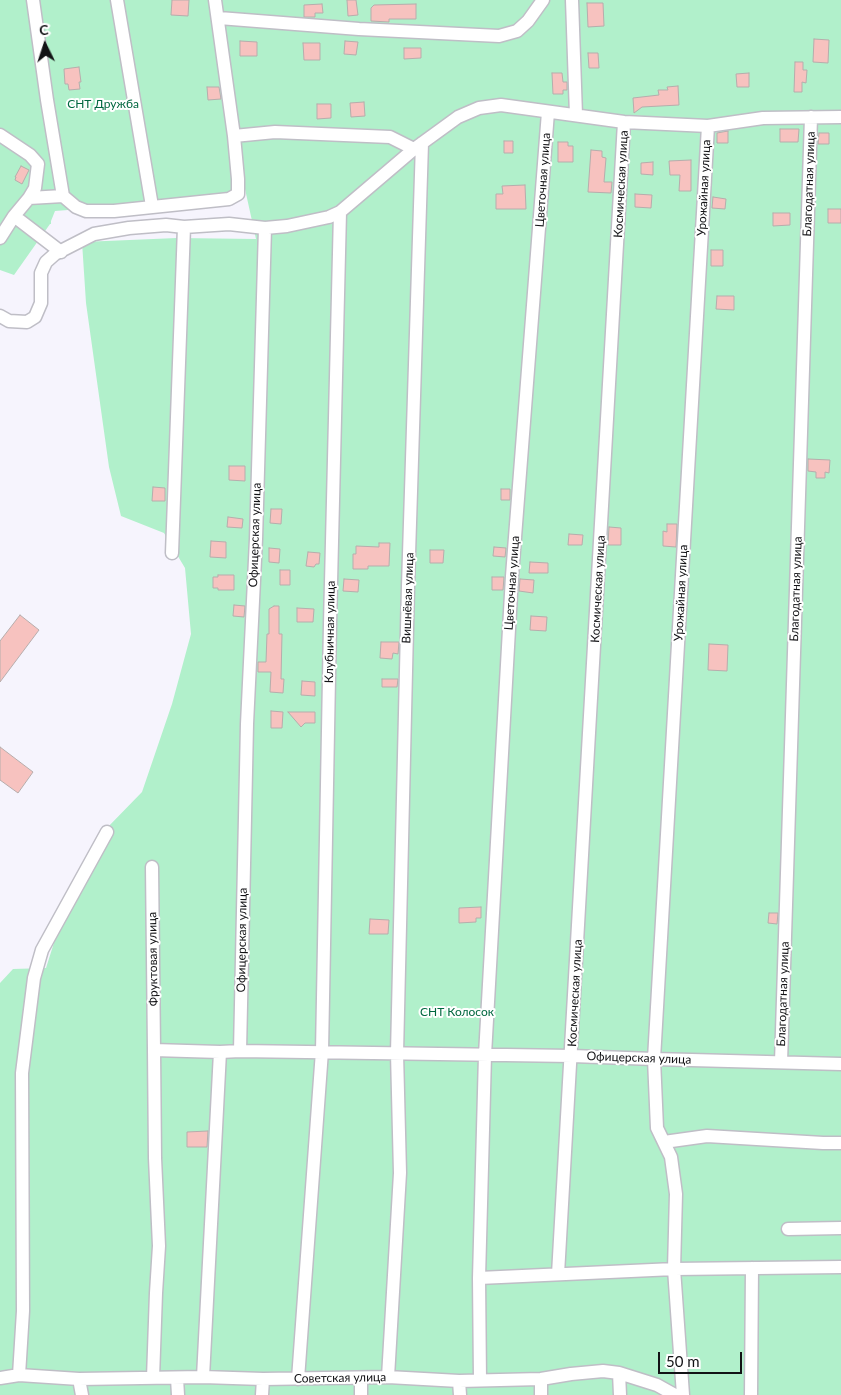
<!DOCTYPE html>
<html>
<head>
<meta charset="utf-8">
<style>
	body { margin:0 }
	#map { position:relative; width:841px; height:1395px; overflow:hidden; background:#f6f4fd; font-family:Lato,sans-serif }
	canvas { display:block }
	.north { position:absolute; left:20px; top:20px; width:50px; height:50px; -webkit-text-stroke:4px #fff; paint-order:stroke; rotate:356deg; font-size:14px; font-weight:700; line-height:20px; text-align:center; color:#121215 }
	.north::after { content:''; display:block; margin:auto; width:18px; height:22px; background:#121215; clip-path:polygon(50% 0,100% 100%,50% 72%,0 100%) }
	.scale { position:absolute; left:658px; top:1352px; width:84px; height:22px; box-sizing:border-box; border:2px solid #121215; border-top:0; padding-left:6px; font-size:15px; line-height:18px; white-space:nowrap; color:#121215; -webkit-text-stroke:4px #fff; paint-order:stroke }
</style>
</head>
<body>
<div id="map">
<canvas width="841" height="1395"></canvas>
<div class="north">С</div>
<div class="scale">50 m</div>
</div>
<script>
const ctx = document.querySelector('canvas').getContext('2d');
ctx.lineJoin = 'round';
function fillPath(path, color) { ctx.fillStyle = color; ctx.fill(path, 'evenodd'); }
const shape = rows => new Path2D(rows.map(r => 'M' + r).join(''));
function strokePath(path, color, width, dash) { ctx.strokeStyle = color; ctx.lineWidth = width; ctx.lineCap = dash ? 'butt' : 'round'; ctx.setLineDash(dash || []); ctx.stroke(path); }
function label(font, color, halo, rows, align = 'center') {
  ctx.font = font + ' Lato,sans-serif'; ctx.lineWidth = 4; ctx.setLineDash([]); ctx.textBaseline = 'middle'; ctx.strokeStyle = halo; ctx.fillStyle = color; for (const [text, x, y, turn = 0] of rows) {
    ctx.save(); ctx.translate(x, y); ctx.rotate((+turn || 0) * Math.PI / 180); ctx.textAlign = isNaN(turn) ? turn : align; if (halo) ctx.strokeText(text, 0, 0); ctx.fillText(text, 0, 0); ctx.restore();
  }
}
fillPath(shape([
	[0,0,841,0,841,1395,0,1395,0,983,13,969,46,968,71,889,105,830,142,792,172,704,191,634,185,568,164,533,121,516,109,467,86,303,82,242,177,238,256,239,245,189,238,138,236,197,55,211,51,221,51,224,50,224,14,275,0,270]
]), '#b1f0cb');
const building = shape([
	[172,0,189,0,188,16,171,15,172,0],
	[347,0,356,0,358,15,348,16,347,0],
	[587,3,603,3,604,26,588,27,587,3],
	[322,4,323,13,315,13,315,17,304,17,304,5,322,4],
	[416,4,416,19,389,19,389,22,371,21,371,8,374,5,416,4],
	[814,39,829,40,828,63,813,62,814,39],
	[240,41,257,42,257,56,240,56,240,41],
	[345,41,358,42,356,55,344,54,345,41],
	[303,43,320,43,320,60,304,60,303,43],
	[404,48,421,48,421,58,404,59,404,48],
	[588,53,598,53,599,68,589,68,588,53],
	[795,62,803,62,803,70,807,70,806,83,802,82,802,92,794,92,795,62],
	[79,67,81,82,79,82,80,89,69,90,68,84,65,84,64,69,79,67],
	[552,73,562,73,563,82,567,82,567,90,563,90,563,94,553,94,552,73],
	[749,73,749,87,737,87,736,74,749,73],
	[678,86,679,105,642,107,634,113,633,98,659,95,658,90,668,90,667,87,678,86],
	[207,87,219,87,221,99,208,100,207,87],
	[364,102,365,116,351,117,350,103,364,102],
	[317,104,331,104,331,118,317,119,317,104],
	[780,129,799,129,798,142,780,142,780,129],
	[728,131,728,143,717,143,717,133,728,131],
	[819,133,829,133,829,144,818,144,819,133],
	[504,141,513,141,513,153,504,153,504,141],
	[558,142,568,142,568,146,573,146,573,162,558,162,558,142],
	[591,150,602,151,602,157,606,158,604,182,612,182,611,193,588,192,591,150],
	[691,160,691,191,679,191,680,175,670,175,669,161,691,160],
	[653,162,653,175,641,174,641,163,653,162],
	[21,166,29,170,22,184,15,180,16,177,15,177,21,166],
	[525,185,526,209,496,209,496,194,503,194,502,186,525,185],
	[635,194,652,195,651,208,635,207,635,194],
	[713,197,726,199,725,209,712,208,713,197],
	[828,209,841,209,841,223,828,223,828,209],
	[773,213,790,213,790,225,773,226,773,213],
	[711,250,723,250,723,266,711,266,711,250],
	[717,296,734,296,734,310,716,309,717,296],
	[808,459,830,460,829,473,825,472,825,478,816,478,816,472,808,471,808,459],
	[229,466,245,466,245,481,229,480,229,466],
	[153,487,165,488,165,501,152,501,153,487],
	[501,489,510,489,510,500,501,500,501,489],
	[271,509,282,509,281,524,270,523,271,509],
	[228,517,243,519,242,528,227,527,228,517],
	[667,524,677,524,676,547,663,546,663,531,667,532,667,524],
	[609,527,621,528,621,545,608,545,609,527],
	[569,534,583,535,582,545,568,545,569,534],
	[211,541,226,542,226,558,210,557,211,541],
	[379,543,390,543,389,566,368,566,368,569,353,569,353,554,356,554,356,546,379,547,379,543],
	[494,547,506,548,505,557,493,556,494,547],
	[269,548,280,549,279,563,269,562,269,548],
	[430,550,444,550,443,563,430,563,430,550],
	[308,552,320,553,319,564,316,564,314,567,306,566,308,552],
	[530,562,548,563,548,573,529,573,530,562],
	[280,570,290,570,290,585,280,585,280,570],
	[218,575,234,575,234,590,218,590,218,588,213,588,213,577,218,577,218,575],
	[492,577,504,577,503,590,492,590,492,577],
	[344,579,359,580,358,592,343,591,344,579],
	[520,579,534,580,533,593,519,591,520,579],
	[234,605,245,606,244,617,233,616,234,605],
	[274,606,279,606,279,634,282,634,281,679,284,679,283,693,270,692,271,672,258,672,258,662,266,662,267,634,269,634,269,609,274,606],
	[297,608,314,609,313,622,297,622,297,608],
	[20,615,39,630,0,682,0,641,20,615],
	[531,616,547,617,546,631,530,630,531,616],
	[381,642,399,642,398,654,393,653,392,659,380,658,381,642],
	[709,644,728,645,727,671,708,670,709,644],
	[382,679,398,679,397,687,382,687,382,679],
	[302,681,315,682,315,696,301,695,302,681],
	[271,711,283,712,282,728,271,728,271,711],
	[288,712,315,712,315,723,305,723,301,727,288,712],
	[0,747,33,772,18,793,0,780,0,747],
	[481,907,481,918,476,918,476,922,459,923,459,908,481,907],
	[769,913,778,913,777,924,768,923,769,913],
	[370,919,389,920,388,934,369,934,370,919],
	[208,1131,207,1147,187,1147,187,1132,208,1131]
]);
fillPath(building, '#f7c2bf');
strokePath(building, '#b7adac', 1);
const street = shape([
	[33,0,47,100,63,196],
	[117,0,152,206],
	[572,0,576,115],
	[219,18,359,29,499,36,517,31,528,21,543,0],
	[0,135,30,155,38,164,35,188,29,198,14,216],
	[234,136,275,132,390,137,414,149],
	[29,198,63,196,76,207,86,211,114,211,229,199,238,194,238,179,234,136,215,0],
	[265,228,256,539,247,724,240,1051,572,1056,654,1059,841,1064],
	[0,238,14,216,61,252],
	[0,316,9,321,27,322,35,317,41,303,41,273,46,262,55,254,94,234,129,228,166,225,184,227,229,224,265,228,287,226,329,217,340,212,414,149,458,117,479,108,501,105,624,122,708,126,763,118,841,117],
	[172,553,184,227],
	[152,867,154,1050],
	[781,1062,811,117],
	[664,1142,707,1136,823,1143,841,1143],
	[788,1229,841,1228],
	[558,1274,624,122],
	[479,1278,674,1269,841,1267],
	[619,1373,620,1395],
	[19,1375,23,1311,22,1073,34,978,42,950,107,832],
	[203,1377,220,1052,240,1051],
	[388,1377,400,1173,397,1053,408,586,422,143],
	[0,1378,19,1375,79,1379,203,1377,263,1379,388,1377,459,1381,541,1379,571,1374,603,1371,619,1373,657,1385,675,1395],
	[153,1378,156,1293,159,1246,155,1158,154,1050,220,1052],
	[177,1378,178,1395],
	[79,1379,82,1395],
	[298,1379,322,1051,330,624,340,212],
	[480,1380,479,1278,485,1055,512,576,548,112],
	[459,1381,460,1395],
	[262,1395,263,1379],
	[361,1395,361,1378],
	[541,1395,541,1379],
	[683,1395,674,1269,676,1194,671,1157,657,1128,654,1059,708,126],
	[751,1395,752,1268]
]);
strokePath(street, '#bfbec6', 15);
strokePath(street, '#fff', 12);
label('12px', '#00673f', '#fff', [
	["СНТ Дружба",103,104],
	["СНТ Колосок",457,1012]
]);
label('12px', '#121215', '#fff', [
	["Цветочная улица",543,180,-86],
	["Космическая улица",621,184,-87],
	["Благодатная улица",809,184,-88],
	["Урожайная улица",704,188,-87],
	["Офицерская улица",255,535,-88],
	["Цветочная улица",512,583,-86],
	["Космическая улица",598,589,-87],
	["Благодатная улица",796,589,-88],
	["Урожайная улица",681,593,-87],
	["Вишнёвая улица",408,598,-88],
	["Клубничная улица",330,632,-89],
	["Офицерская улица",242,940,-89],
	["Фруктовая улица",153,959,-91],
	["Космическая улица",575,993,-87],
	["Благодатная улица",783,994,-88],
	["Офицерская улица",639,1058,2],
	["Советская улица",340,1378,-1]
]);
</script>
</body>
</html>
